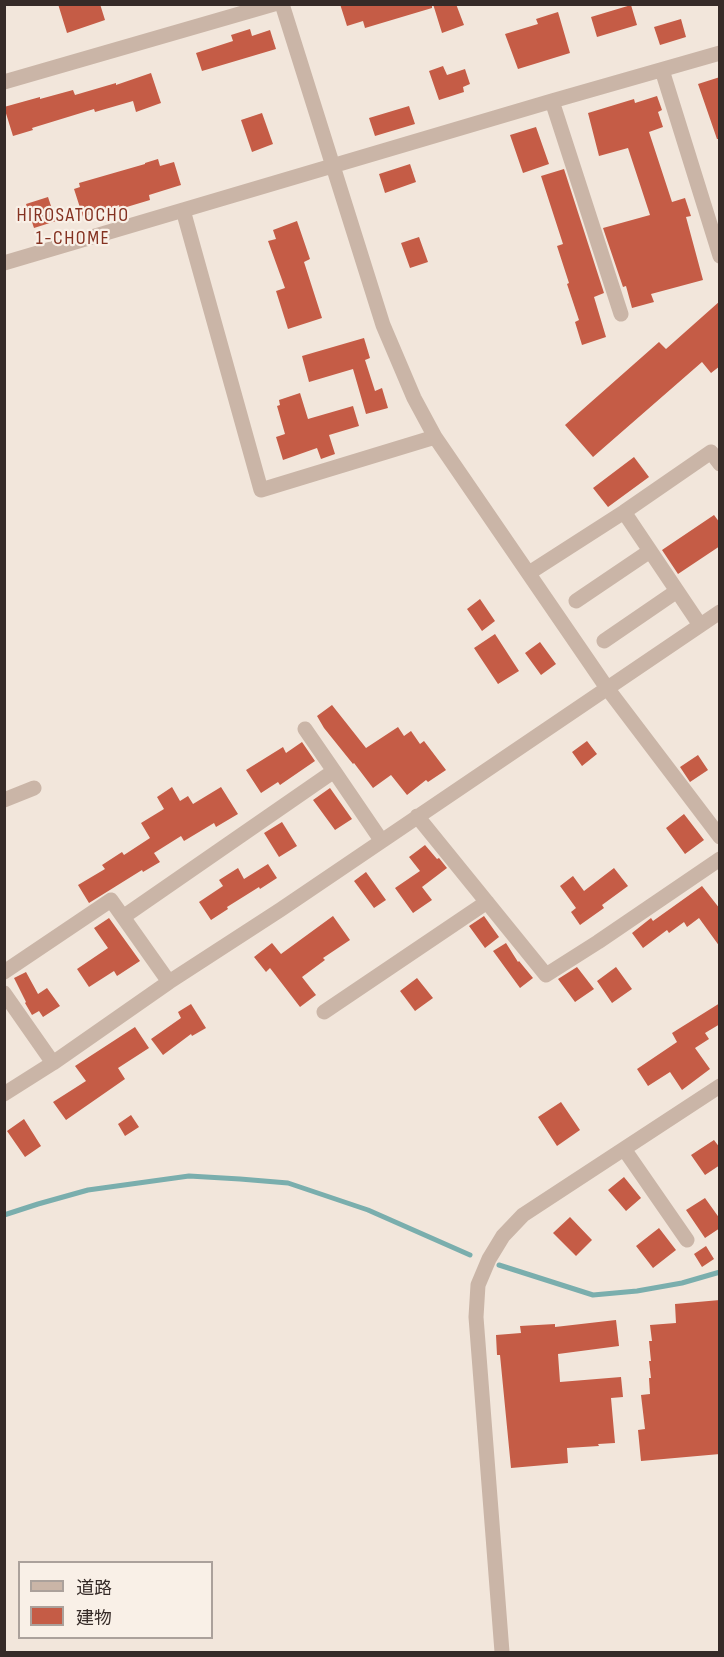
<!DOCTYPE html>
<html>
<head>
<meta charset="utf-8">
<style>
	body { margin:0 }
	#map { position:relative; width:724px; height:1657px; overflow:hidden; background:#f2e6db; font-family:"Sofia Sans Condensed","Noto Sans JP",sans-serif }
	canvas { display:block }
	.frame { position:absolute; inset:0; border:6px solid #362b28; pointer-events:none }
	.legend { position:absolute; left:18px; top:1561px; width:195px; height:78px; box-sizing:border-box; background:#f9f0e7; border:2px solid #aba19b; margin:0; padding:8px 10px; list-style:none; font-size:18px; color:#362b28 }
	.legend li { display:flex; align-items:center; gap:12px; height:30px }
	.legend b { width:30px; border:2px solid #aba19b }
</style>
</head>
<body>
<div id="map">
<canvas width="724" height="1657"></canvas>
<div class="frame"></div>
<ul class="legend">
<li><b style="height:8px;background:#cab5a7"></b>道路</li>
<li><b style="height:16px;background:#c55c46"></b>建物</li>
</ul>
</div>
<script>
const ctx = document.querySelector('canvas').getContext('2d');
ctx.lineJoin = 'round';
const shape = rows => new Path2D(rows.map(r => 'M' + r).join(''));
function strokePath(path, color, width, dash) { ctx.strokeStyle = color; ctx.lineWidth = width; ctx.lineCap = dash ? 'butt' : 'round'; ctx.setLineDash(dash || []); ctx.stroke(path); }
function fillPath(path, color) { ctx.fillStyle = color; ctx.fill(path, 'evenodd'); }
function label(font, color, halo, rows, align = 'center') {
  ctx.font = font + ' "Sofia Sans Condensed",sans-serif'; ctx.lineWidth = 4.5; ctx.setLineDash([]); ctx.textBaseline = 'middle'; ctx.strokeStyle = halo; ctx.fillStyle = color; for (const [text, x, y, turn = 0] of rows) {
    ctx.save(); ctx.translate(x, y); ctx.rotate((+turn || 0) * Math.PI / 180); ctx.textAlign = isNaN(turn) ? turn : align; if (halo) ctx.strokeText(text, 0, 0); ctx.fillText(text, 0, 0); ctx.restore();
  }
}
strokePath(shape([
	[4,1215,38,1204,88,1190,189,1176,240,1179,288,1183,368,1210,470,1255],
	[499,1265,593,1295,637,1291,682,1283,720,1272]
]), '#7aaead', 5);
fillPath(shape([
	[58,4,100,4,105,20,67,33],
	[340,4,432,4,432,8,365,28,363,21,347,26],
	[433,4,456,4,464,25,442,33],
	[631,5,637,25,597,37,591,17],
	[558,12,570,53,518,69,505,34,538,24,536,19],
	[681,19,686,37,660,45,654,27],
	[250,29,252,36,270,30,276,49,202,71,196,53,233,41,231,35],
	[443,66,447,75,465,69,470,84,463,87,464,92,439,100,429,71],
	[151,73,161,103,136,112,133,101,95,112,94,109,32,128,33,130,13,136,4,107,40,97,40,99,73,90,75,95,116,83,116,85],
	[720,77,720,139,717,139,698,84],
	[657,96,662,110,658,112,663,127,649,132,672,202,685,198,691,216,686,217,703,280,651,294,654,302,632,308,626,286,623,287,603,228,650,215,628,148,599,156,588,113,634,99,635,103],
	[409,106,415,124,375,136,369,118],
	[262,113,273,144,252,152,241,120],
	[536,127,549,164,523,173,510,135],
	[158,159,160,166,174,162,181,185,149,195,150,200,120,209,119,205,83,217,74,189,80,187,79,183,145,164,145,163],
	[410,164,416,182,385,193,379,174],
	[564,169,604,293,594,297,606,337,582,345,575,322,579,320,567,284,569,283,557,246,563,244,541,176],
	[48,197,56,221,34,228,26,204],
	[297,221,310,259,304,262,322,318,288,329,276,291,285,288,268,241,276,239,273,230],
	[419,237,428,262,410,268,401,243],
	[720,301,720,366,711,373,702,362,593,457,565,425,659,342,666,349],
	[364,338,370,358,365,360,375,391,382,388,388,408,366,414,353,369,309,382,302,356],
	[300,393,308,419,353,406,359,426,329,435,335,454,321,459,317,448,283,460,276,437,285,434,277,406,280,405,279,400],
	[634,457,649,477,608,507,593,488],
	[714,515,720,523,720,546,678,574,662,550],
	[480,599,495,621,482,631,467,609],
	[495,634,519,671,498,684,474,648],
	[540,642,556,664,541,675,525,653],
	[332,705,366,748,398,727,404,736,411,731,420,744,424,741,446,770,428,782,426,780,407,795,391,775,373,788,354,763,353,764,324,728,317,716],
	[587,741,597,754,582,766,572,752],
	[302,742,315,761,280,785,278,782,261,793,246,770,283,747,286,753],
	[698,755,708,770,690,782,680,767],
	[172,787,180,801,188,796,193,804,221,787,238,814,216,827,214,823,184,841,181,836,154,853,160,862,143,872,142,870,89,903,78,885,105,869,102,865,122,852,124,855,150,838,141,823,164,809,157,797],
	[330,788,352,819,335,830,313,800],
	[684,814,704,840,685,854,666,828],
	[282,822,297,846,279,857,264,833],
	[425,845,437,859,439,858,447,868,422,887,432,900,413,913,395,888,420,871,409,857],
	[268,864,277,878,260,889,259,887,227,907,228,909,211,920,199,902,223,886,219,880,238,868,244,879],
	[614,868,628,886,602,905,604,908,580,925,571,912,576,908,560,886,573,876,584,891],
	[366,872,386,900,374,908,354,881],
	[702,886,720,909,720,947,699,918,687,927,684,922,669,933,667,930,643,948,632,933,651,918,653,921],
	[333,916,350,940,323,958,325,960,302,977,316,995,300,1007,270,968,266,972,254,957,272,943,281,954],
	[484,916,499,937,485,948,469,926],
	[109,918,140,961,117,976,114,971,89,987,77,969,108,948,94,928],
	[506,943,518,962,519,961,533,978,520,988,493,951],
	[577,967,594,989,575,1002,558,979],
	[616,967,632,989,612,1003,597,981],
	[26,972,38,994,47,988,60,1006,43,1017,39,1011,32,1015,25,1003,26,1002,14,978],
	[417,978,433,998,415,1011,400,991],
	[720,1003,720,1024,705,1033,709,1039,695,1048,710,1069,682,1090,670,1072,648,1086,637,1069,677,1042,672,1033],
	[191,1004,206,1028,192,1036,191,1034,163,1055,151,1039,181,1018,178,1012],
	[135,1027,149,1048,118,1068,125,1079,66,1120,53,1102,86,1081,75,1066],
	[561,1102,580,1130,557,1146,538,1117],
	[131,1115,139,1127,125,1136,118,1124],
	[24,1119,41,1146,25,1157,7,1131],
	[714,1140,720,1148,720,1165,705,1175,691,1155],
	[624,1177,641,1198,626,1211,608,1190],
	[705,1198,720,1219,720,1228,705,1238,686,1210],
	[570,1217,592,1240,576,1256,553,1233],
	[659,1228,676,1250,653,1268,636,1246],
	[706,1246,714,1259,702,1267,694,1254],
	[720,1300,720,1454,641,1461,638,1430,645,1429,641,1395,650,1394,649,1378,651,1378,649,1361,651,1361,649,1341,652,1341,650,1325,676,1323,675,1304],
	[616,1320,619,1346,558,1354,560,1382,621,1377,623,1397,611,1398,615,1443,598,1444,599,1446,567,1448,568,1463,511,1468,500,1355,497,1355,496,1335,521,1333,520,1326,555,1324,555,1327]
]), '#c55c46');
strokePath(shape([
	[282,4,383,325,414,398,435,437,607,688,720,837],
	[662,70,720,256],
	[4,82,274,4],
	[552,101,621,314],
	[183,210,261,490,435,437],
	[4,263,552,101,720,53],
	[624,512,700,625],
	[529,573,624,512,711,452,720,464],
	[576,601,650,551],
	[604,641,677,591],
	[305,729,334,771],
	[4,800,34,788],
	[417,816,546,975,598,942,720,859],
	[123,917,334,771,381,840],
	[4,972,111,900,169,982],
	[4,993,53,1063],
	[324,1012,487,902],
	[4,1094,53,1063,169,982,280,910,720,612],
	[624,1149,687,1240],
	[502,1652,476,1317,478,1285,489,1259,503,1236,523,1215,720,1086]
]), '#cab5a7', 15);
ctx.letterSpacing = '1.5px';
label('20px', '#843221', '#f9f0e7', [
	["HIROSATOCHO",73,216],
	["1-CHOME",73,239]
]);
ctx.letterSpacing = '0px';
</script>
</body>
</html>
